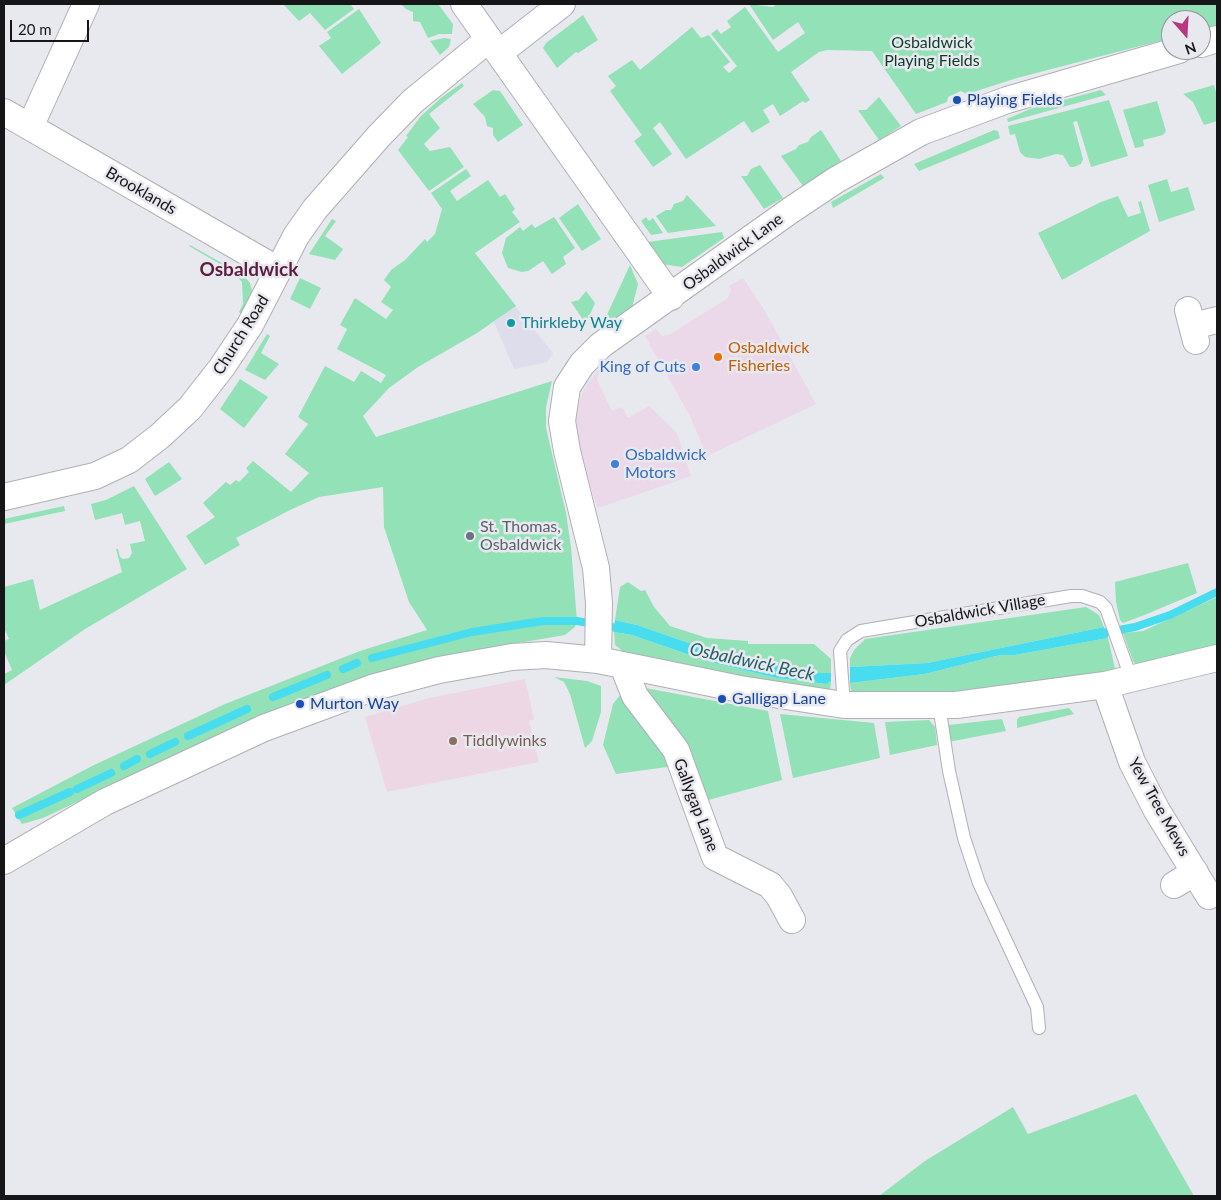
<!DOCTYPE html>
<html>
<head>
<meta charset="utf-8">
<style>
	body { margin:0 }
	#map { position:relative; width:1221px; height:1200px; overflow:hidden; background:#e8e8ef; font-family:Lato,sans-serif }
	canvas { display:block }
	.frame { position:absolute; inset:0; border:5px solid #161618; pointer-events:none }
	.north { position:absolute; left:1161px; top:10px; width:50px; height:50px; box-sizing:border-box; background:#e8e8ef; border:1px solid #949499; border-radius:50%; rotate:161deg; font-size:14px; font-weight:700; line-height:20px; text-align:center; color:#161618 }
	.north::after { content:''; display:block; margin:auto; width:18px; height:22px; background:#b83780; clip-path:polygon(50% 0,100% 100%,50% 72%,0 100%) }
	.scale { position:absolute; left:10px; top:20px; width:79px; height:22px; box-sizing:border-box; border:2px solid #161618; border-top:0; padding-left:6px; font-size:15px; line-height:18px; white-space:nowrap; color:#161618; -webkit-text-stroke:4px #e8e8ef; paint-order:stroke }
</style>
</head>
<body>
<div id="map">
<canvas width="1221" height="1200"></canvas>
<div class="frame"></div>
<div class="north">N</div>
<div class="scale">20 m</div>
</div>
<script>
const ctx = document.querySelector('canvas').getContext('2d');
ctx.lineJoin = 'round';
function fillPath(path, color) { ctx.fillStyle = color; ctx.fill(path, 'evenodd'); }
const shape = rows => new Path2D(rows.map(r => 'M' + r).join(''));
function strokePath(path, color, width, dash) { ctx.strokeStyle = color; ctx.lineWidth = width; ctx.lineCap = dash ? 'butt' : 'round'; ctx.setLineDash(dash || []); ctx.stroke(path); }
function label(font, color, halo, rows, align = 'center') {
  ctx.font = font + ' Lato,sans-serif'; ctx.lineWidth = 5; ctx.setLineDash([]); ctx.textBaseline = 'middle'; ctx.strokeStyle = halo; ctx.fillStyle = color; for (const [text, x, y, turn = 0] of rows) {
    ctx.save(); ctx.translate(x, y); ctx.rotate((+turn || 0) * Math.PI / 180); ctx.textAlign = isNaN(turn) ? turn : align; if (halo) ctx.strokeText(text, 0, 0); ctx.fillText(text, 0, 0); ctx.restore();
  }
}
fillPath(shape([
	[743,278,765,311,816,404,707,456,690,416,645,336,656,329,662,336,669,335,728,298,731,290,729,286],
	[600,367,597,380,612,411,622,407,628,418,649,406,677,433,691,476,598,508,585,472,573,423,583,391]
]), '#ebd8e8');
fillPath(shape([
	[515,306,553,353,547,362,514,369,494,322]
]), '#ddddeb');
fillPath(shape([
	[525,679,534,719,529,721,539,762,387,792,365,717,429,698]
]), '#eed7e4');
fillPath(shape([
	[283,4,350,4,354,9,325,30,310,13,299,21],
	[401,4,438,4,453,24,452,34,439,34,428,38,420,22,413,21,413,12,406,9],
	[749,4,773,7,777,4,1217,4,1217,26,1201,30,1201,20,1171,20,1171,38,1017,78,967,94,961,91,948,97,947,102,916,114,872,51,827,50,819,52,791,72,810,100,805,103,803,101,780,116,773,104,763,110,770,122,752,133,744,121,686,159,660,122,653,128,672,154,653,167,634,141,642,135,610,91,616,86,608,76,632,60,640,70,692,27,701,38,709,35,730,62,723,67,729,73,737,66,711,34,717,29,721,34,731,27,727,21,745,7,778,52,805,33,798,22,773,40],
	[359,9,381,43,342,74,319,46,331,38,327,32],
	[583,15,598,40,578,53,576,52,557,68,543,48,546,43],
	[444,38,451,39,449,47,440,55,430,41],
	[462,83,464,86,429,114,440,128,424,144,430,151,450,147,464,167,429,191,398,150,408,137,406,136,421,116,442,97],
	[1214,85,1217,96,1217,121,1204,125,1193,102,1183,94],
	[493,90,500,91,523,125,498,142,493,135,493,128,487,126,485,117,473,104],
	[1101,90,1106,95,1008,122,1007,119,1030,109],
	[879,97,901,126,879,140,858,110,866,110],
	[1109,100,1128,156,1091,167,1077,121,1073,122,1083,159,1081,164,1074,167,1070,167,1063,155,1056,154,1039,159,1025,157,1020,152,1015,134,1010,135,1008,126],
	[1157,101,1166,131,1163,135,1143,140,1144,146,1135,148,1123,110],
	[821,130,841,161,803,186,781,156,796,149,799,145,808,142,811,137],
	[994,130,998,131,1000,138,919,171,914,164],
	[760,165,783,198,764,209,741,176,747,176,751,169],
	[466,169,471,176,450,191,457,201,488,180,500,197,505,194,515,209,512,212,520,222,475,253,516,306,477,333,418,367,389,388,363,416,376,437,552,381,546,407,546,428,566,513,571,547,577,621,575,627,565,635,489,648,204,742,43,818,22,824,12,808,92,766,225,704,360,651,427,630,409,602,384,527,383,487,319,497,292,509,236,538,240,545,205,565,186,536,215,517,203,503,226,482,230,485,236,480,239,482,249,472,246,468,253,461,291,492,309,473,285,454,308,424,298,417,325,366,354,382,361,371,381,383,386,375,337,349,347,329,340,325,355,298,386,319,393,310,381,302,391,287,384,280,391,270,405,260,425,239,427,242,435,234,442,209,431,193],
	[881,174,884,178,833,208,831,202],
	[1167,179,1171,192,1188,187,1195,210,1159,222,1148,185],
	[687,195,716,226,668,233,656,216,666,210,671,210,674,204,683,201],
	[1118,196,1128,217,1141,213,1138,202,1141,201,1150,231,1062,280,1038,233,1101,202],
	[578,204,601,239,582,251,559,218],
	[554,217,575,248,563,257,566,264,552,274,543,261,528,271,522,272,508,268,502,253,506,238,520,227,523,231,532,224,535,228],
	[646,217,649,221,653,218,663,233,651,235,641,221],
	[332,219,336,221,325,236,343,249,335,260,309,254],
	[722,232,724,238,682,267,661,264,640,243],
	[190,245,243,275,250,283,252,291,241,313,239,312,243,304,242,282,232,271,189,246],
	[630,265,638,284,632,308,599,332],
	[300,278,321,288,310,309,290,299],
	[586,291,595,303,586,324,571,302,579,300],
	[267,334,270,336,261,353,279,364,265,380,245,370],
	[240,379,268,397,244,428,220,409],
	[169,462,182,479,155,496,145,479],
	[134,486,187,569,85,629,4,685,4,674,12,670,4,651,4,641,9,639,4,628,4,587,33,579,40,610,122,572,116,549,118,549,120,557,123,559,129,558,132,553,130,544,145,541,140,521,125,525,122,513,95,520,91,504,106,500],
	[64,506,65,511,4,524,4,519],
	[1188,563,1197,593,1142,616,1123,623,1120,620,1116,602,1115,582],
	[628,582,641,591,645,590,654,607,670,626,707,638,748,641,748,644,814,644,831,659,831,673,818,673,796,669,709,650,637,625,615,620,620,587],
	[1217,597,1217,647,1136,664,1133,661,1123,633,1143,631],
	[1086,607,1099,615,1104,627,927,663,850,667,850,658,854,650,865,639],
	[614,632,632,635,710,662,777,678,825,684,831,681,830,694,625,653,615,645],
	[1108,638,1116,673,964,696,852,696,850,683,925,674,1000,655,1015,655],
	[554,677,587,681,601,686,601,712,592,741,585,748,570,694,564,682],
	[640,687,768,711,782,780,701,802],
	[621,694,674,766,616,774,603,745,613,704],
	[1069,708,1074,714,1017,728,1017,720,1019,717],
	[780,714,874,723,880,758,793,778],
	[1002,719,1006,731,948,742,946,730,949,725],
	[929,720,935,727,937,745,890,755,885,722],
	[1136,1094,1194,1196,879,1196,925,1161,1013,1107,1028,1134]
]), '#92e1b7');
fillPath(shape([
	[615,620,637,625,709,650,796,669,818,673,831,673,831,681,826,684,777,678,710,662,632,635,614,632],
	[1104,627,1108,638,1015,655,1000,655,925,674,850,683,850,667,927,663]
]), '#48ddee');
strokePath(shape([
	[1097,634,1135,627,1170,615,1217,592],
	[372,658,472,632,543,621,577,621,623,629],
	[343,669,357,663],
	[273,697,327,675],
	[188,736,247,709],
	[150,754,175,742],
	[124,766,137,759],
	[77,789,111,773],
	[19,815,70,792]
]), '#48ddee', 8);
const lane = shape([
	[844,705,840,651,847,640,861,631,1071,596,1082,596,1100,602,1106,608,1131,678],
	[939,705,949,771,964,838,979,883,1037,1007,1039,1028]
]);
const street = shape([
	[464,4,671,297],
	[1201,44,1217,39],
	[499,53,562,4],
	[4,112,278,270],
	[30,127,86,4],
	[1188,310,1196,341],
	[1193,326,1217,320],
	[4,497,95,476,129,460,160,436,190,408,222,367,250,325,296,236,315,209,379,136,413,101,489,39],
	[598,660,599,603,596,568,567,451,562,421,567,387,582,364,601,345,791,210,836,180,921,132,1007,100,1179,50],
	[623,666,635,696,676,750,715,857,770,885,779,896,792,920],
	[1105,685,1132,762,1156,809,1209,896],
	[4,861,105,802,264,728,375,687,439,670,512,657,546,655,598,660,740,689,844,705,956,705,1105,685,1217,658],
	[1174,885,1195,872]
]);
strokePath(lane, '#afafb6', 14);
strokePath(street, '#afafb6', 28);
strokePath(lane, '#fff', 12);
strokePath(street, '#fff', 26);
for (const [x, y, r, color] of [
	[957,100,5,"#1a4fb4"],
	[511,323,5,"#0f9aa8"],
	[718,357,5,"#e8710a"],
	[696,367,5,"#3f7fe0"],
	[615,464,5,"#3f7fe0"],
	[470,536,5,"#6b7280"],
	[722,699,5,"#1a4fb4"],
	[300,704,5,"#1a4fb4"],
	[453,741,5,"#8d6e63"]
]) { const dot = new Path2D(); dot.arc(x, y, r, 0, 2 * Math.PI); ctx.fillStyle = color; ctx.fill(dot); strokePath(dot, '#e8e8ef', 2); }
label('16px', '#0d3b27', '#e8e8ef', [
	["Osbaldwick",932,43],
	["Playing Fields",932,61]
]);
label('16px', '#164399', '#e8e8ef', [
	["Playing Fields",967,100],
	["Galligap Lane",732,699],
	["Murton Way",310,704]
], 'left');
label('16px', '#161618', '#e8e8ef', [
	["Brooklands",141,191,30],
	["Osbaldwick Lane",733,252,-36],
	["Church Road",241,335,-58],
	["Osbaldwick Village",980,611,-10],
	["Gallygap Lane",696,805,69],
	["Yew Tree Mews",1159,807,61]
]);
label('16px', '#0d838f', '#e8e8ef', [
	["Thirkleby Way",521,323]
], 'left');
label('16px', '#c56008', '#e8e8ef', [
	["Osbaldwick",728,348],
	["Fisheries",728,366]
], 'left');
label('16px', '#366cbe', '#e8e8ef', [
	["King of Cuts",686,367],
	["Osbaldwick",625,455,"left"],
	["Motors",625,473,"left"]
], 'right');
label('16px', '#5b616d', '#e8e8ef', [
	["St. Thomas,",480,527],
	["Osbaldwick",480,545]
], 'left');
label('16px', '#785e54', '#e8e8ef', [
	["Tiddlywinks",463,741]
], 'left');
label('italic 18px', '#246067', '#e8e8ef', [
	["Osbaldwick Beck",752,662,12]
]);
label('bold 19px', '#5c1d3f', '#e8e8ef', [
	["Osbaldwick",249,270]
]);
</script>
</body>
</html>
